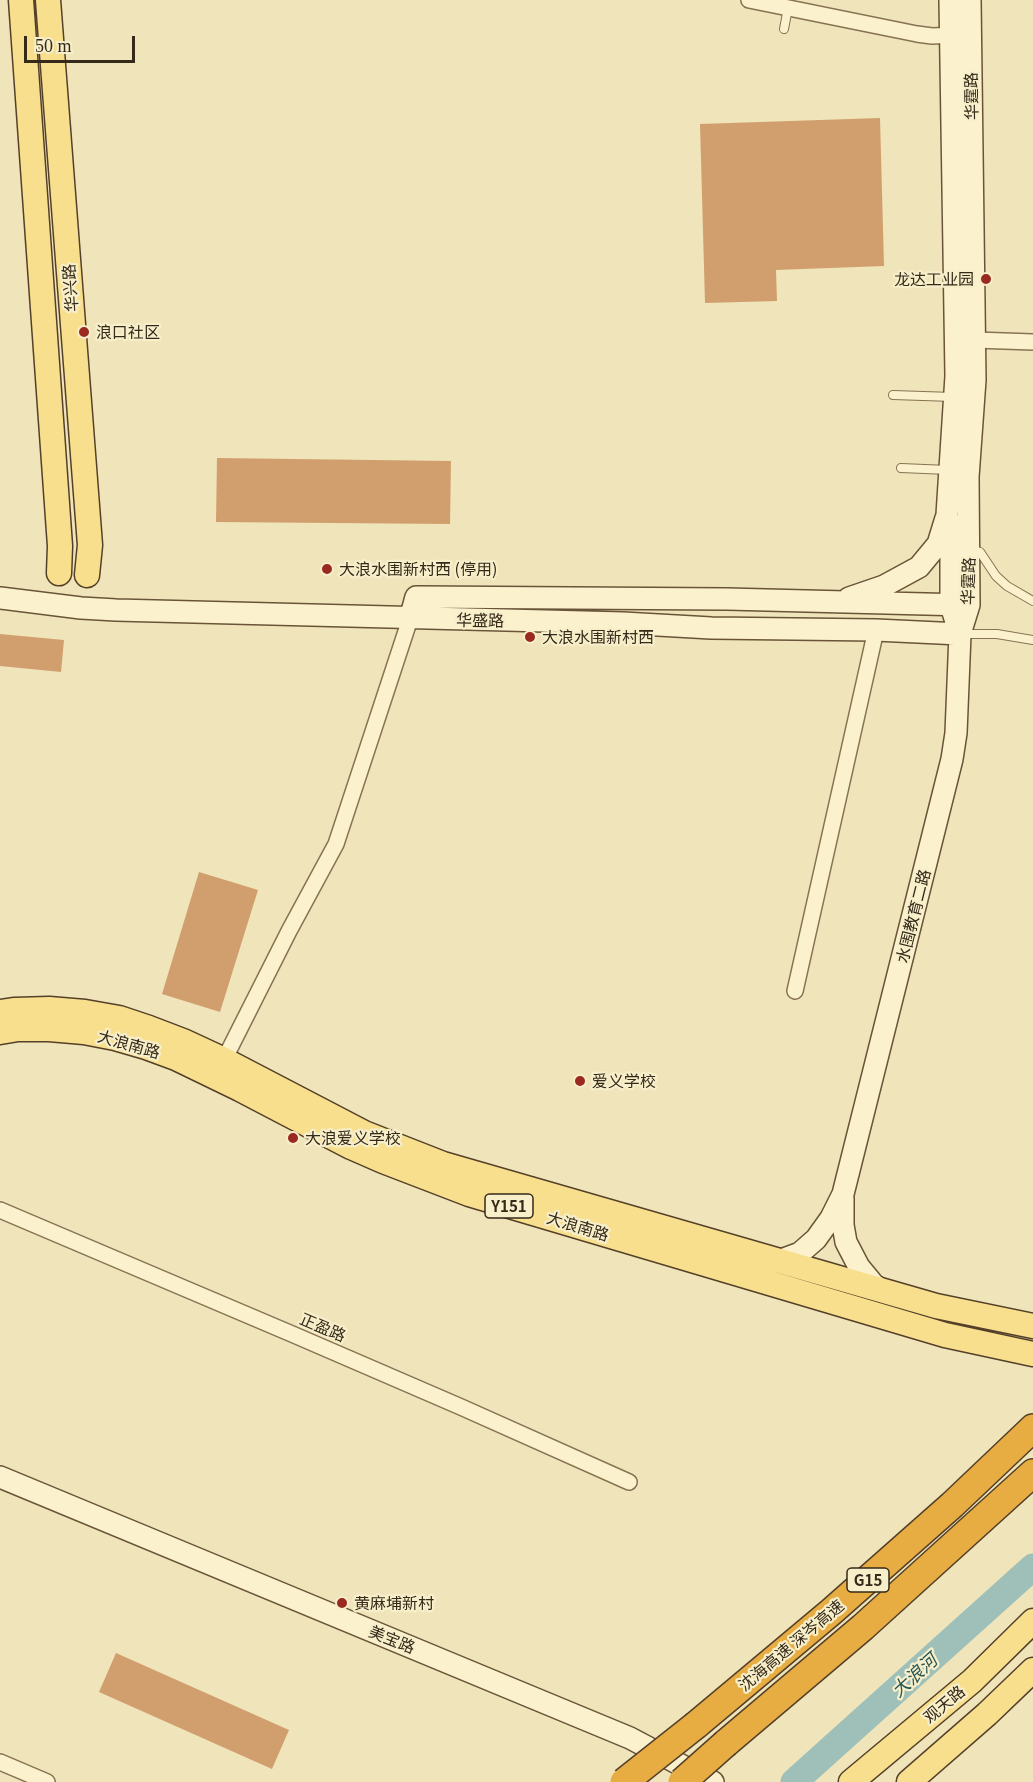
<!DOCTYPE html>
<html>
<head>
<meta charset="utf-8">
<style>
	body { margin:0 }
	#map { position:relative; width:1033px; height:1782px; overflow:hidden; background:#f0e4ba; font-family:Georgia,serif }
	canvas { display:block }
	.scale { position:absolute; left:24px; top:36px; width:111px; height:27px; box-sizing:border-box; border:3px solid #352919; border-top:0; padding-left:8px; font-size:18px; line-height:21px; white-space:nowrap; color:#352919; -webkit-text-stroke:4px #f7eeca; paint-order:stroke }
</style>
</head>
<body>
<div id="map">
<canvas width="1033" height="1782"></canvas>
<div class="scale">50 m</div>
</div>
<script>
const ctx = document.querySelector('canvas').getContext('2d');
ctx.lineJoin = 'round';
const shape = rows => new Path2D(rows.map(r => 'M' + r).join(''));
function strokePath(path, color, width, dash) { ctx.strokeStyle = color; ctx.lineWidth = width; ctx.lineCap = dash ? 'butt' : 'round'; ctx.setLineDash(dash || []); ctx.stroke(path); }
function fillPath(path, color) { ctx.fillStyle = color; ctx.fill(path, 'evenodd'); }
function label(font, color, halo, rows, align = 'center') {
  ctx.font = font + ' Georgia,"Noto Sans SC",serif'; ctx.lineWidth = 4.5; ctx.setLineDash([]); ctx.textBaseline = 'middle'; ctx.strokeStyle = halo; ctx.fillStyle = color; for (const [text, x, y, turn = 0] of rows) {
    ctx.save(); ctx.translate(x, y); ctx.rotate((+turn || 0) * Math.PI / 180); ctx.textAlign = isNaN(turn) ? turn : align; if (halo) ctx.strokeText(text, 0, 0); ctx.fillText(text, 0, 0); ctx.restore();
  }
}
strokePath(shape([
	[794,1782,1033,1567]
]), '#9fc0b9', 27);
fillPath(shape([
	[880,118,884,266,776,270,777,301,705,303,700,124],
	[217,458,451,461,450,524,216,522],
	[0,634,64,640,61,672,0,666],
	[199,872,258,890,220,1012,162,994],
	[116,1653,289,1730,272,1769,99,1692]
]), '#d19f6d');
const lane = shape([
	[784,29,788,8],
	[893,395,953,397],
	[901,468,948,470],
	[972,550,980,552,996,576,1007,586,1033,601],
	[963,634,997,634,1033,640]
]);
const street = shape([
	[749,0,917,34,932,36,959,35],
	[975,340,1033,342],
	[795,991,876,630],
	[224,1060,289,931,336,844,410,619],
	[0,1210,292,1334,461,1407,629,1482],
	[0,1762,47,1782]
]);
const secondary = shape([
	[950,0,956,376,947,515,951,539,951,606,960,634],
	[0,598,81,608,116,610,623,623,711,628,876,630,960,634],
	[849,598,884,586,919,567,938,544,946,518],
	[410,619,416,597,727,599,965,605],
	[843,1198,843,1225,846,1242,859,1267,873,1284,881,1290],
	[781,1260,800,1253,816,1239,831,1218,843,1194,952,759,956,733,960,634,969,605,968,477,975,380,970,0],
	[0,1477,630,1738,713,1782]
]);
const primary = shape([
	[21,0,60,546,59,573],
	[48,0,90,545,87,575],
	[0,1012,15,1010,49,1009,85,1012,119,1018,149,1028,183,1041,224,1060,364,1133,443,1164,936,1306,1033,1326],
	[0,1032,18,1029,49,1029,84,1032,115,1038,146,1047,176,1058,240,1089,351,1147,383,1161,469,1194,945,1335,1033,1354],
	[851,1782,972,1681,1033,1621],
	[909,1782,987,1714,1033,1670]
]);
const highway = shape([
	[696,1725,831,1612,952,1505,1033,1428],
	[726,1743,863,1627,1033,1473]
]);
strokePath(lane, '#877353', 10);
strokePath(street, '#877353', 18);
strokePath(secondary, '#695437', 24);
strokePath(primary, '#544029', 27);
strokePath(highway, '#544029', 30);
strokePath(lane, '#fbf1cd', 8);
strokePath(street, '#fbf1cd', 15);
strokePath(secondary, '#fbf1cd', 21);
strokePath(primary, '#f8df8d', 24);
strokePath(highway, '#e7ac42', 27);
const highwayBridge = shape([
	[624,1782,696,1725],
	[682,1782,726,1743]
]);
strokePath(highwayBridge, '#544029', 30, []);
strokePath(highwayBridge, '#e7ac42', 27);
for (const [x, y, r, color] of [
	[986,279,6,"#9a2920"],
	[84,332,6,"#9a2920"],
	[327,569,6,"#9a2920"],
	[530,637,6,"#9a2920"],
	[580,1081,6,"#9a2920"],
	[293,1138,6,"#9a2920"],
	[342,1603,6,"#9a2920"]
]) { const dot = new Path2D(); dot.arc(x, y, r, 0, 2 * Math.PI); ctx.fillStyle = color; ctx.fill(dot); strokePath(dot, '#f7eeca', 2); }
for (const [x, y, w] of [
	[509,1206,48],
	[868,1580,42]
]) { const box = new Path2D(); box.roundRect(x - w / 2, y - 12, w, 24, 4.5); ctx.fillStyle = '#f7eeca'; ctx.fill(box); strokePath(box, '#352919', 1.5); }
label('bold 15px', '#352919', null, [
	["Y151",509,1206],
	["G15",868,1580]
]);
label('16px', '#352919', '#f7eeca', [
	["华霆路",971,96,-91],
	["华兴路",70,288,-94],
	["华霆路",968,581,-88],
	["华盛路",480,620,1],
	["水围教育二路",913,916,-76],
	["大浪南路",129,1044,16],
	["大浪南路",578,1226,17],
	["正盈路",323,1327,23],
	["美宝路",392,1639,22],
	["沈海高速 深岑高速",791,1645,-40],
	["观天路",944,1704,-40]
]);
label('16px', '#352919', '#f7eeca', [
	["龙达工业园",974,279,"right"],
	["浪口社区",96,332],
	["大浪水围新村西 (停用)",339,569],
	["大浪水围新村西",542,637],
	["爱义学校",592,1081],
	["大浪爱义学校",305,1138],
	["黄麻埔新村",354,1603]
], 'left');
label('italic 18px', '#275656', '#f7eeca', [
	["大浪河",914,1675,-42]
]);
</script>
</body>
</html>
